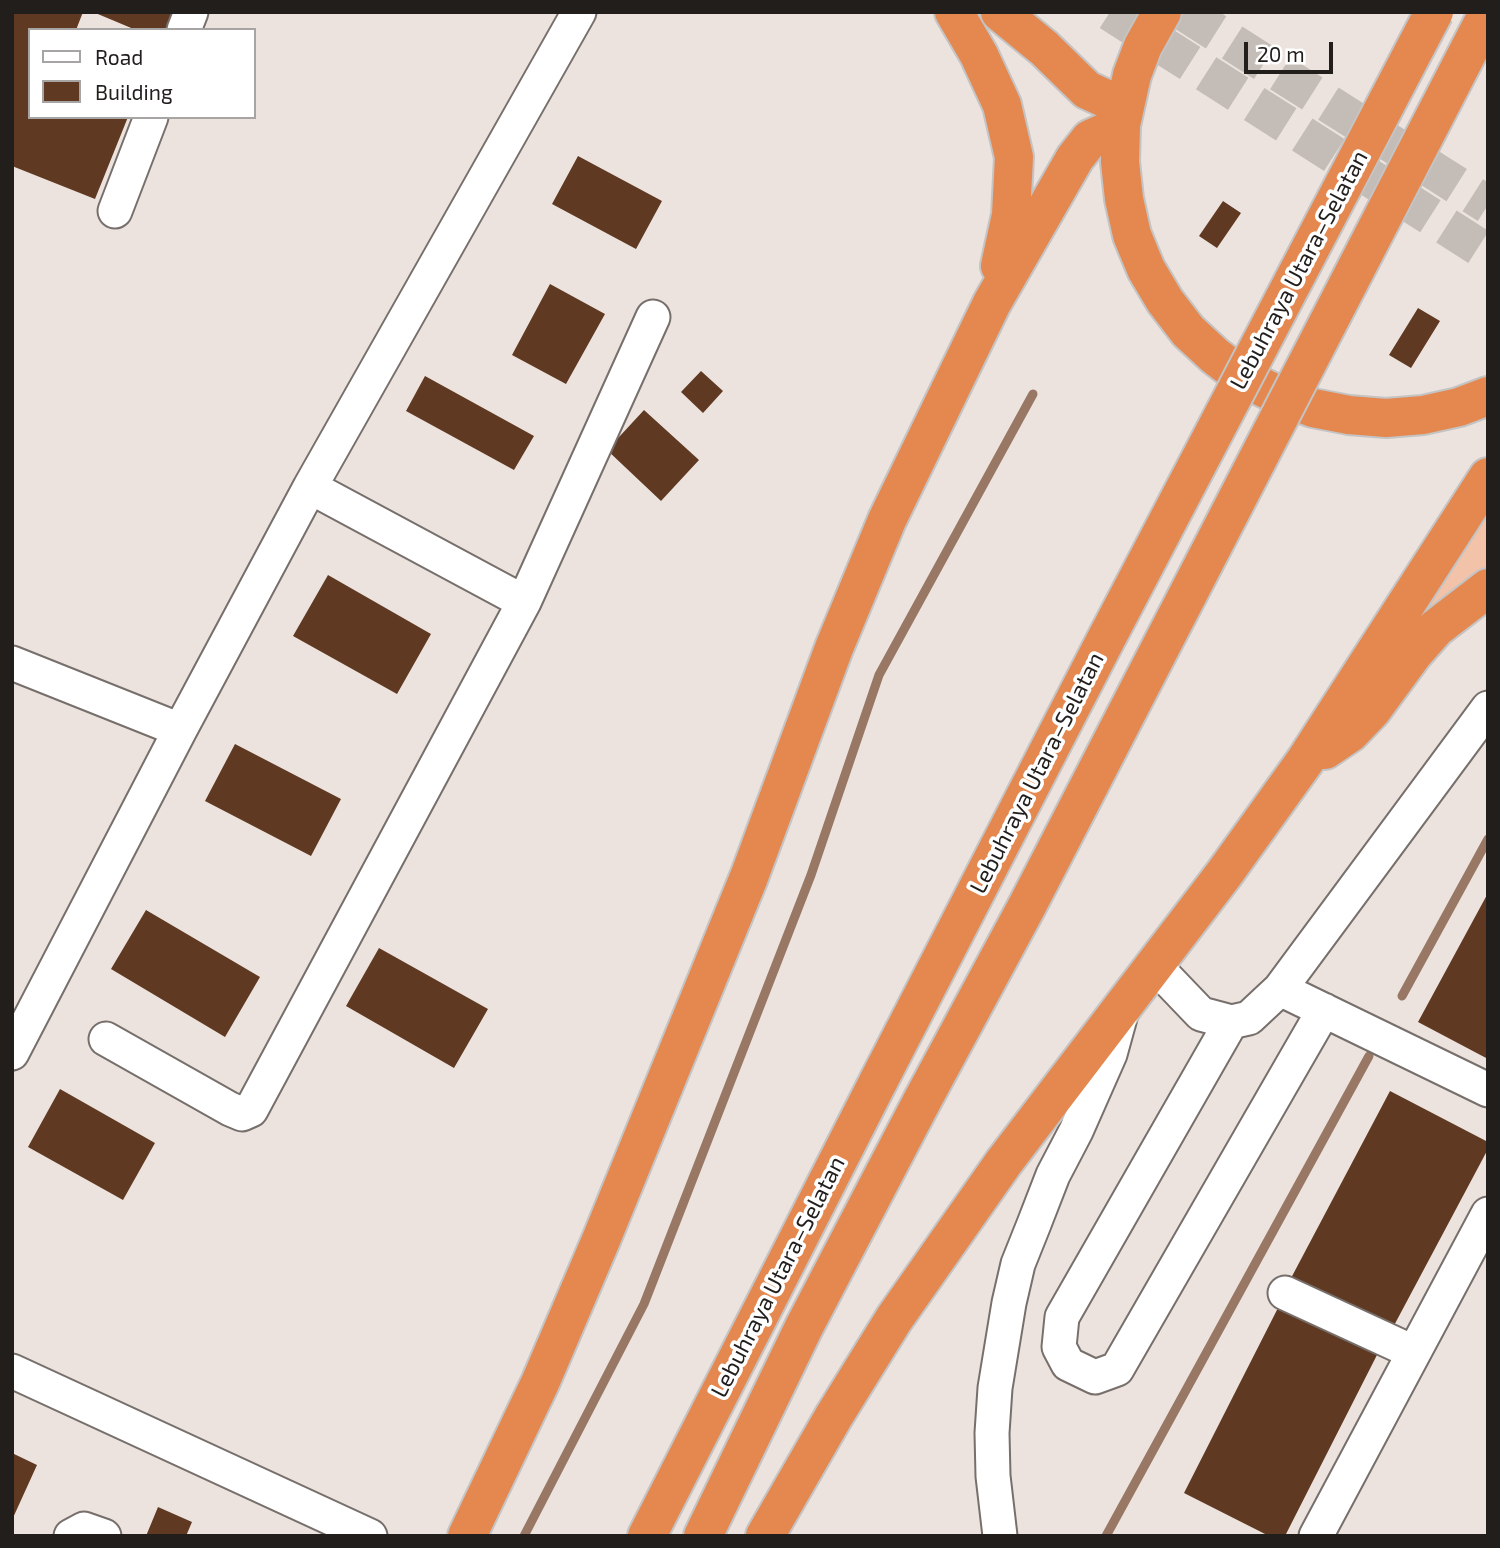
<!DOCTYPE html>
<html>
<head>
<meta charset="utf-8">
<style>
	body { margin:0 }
	#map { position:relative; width:1500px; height:1548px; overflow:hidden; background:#ece3de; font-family:"Exo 2",sans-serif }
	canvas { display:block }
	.frame { position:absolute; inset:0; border:14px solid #211e1c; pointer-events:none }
	.legend { position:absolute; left:28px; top:28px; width:228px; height:91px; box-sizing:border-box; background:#fff; border:2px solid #a6a5a4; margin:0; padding:9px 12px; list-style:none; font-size:21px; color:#211e1c }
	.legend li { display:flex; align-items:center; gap:14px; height:35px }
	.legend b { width:35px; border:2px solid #a6a5a4 }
	.scale { position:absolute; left:1244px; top:42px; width:89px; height:32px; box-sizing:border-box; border:4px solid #211e1c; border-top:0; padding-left:9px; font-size:21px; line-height:24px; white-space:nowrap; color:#211e1c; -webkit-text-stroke:5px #fff; paint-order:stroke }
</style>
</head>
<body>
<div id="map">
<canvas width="1500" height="1548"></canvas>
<div class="frame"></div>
<ul class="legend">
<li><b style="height:9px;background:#fff"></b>Road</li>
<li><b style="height:19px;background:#603922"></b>Building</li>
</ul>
<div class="scale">20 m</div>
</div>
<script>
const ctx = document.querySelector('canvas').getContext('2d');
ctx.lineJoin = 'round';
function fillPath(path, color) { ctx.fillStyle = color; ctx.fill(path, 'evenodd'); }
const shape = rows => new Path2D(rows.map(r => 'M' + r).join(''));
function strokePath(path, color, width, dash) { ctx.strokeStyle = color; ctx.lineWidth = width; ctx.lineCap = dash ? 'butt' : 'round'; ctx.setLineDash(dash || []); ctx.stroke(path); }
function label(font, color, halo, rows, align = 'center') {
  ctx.font = font + ' "Exo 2",sans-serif'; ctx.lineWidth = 7; ctx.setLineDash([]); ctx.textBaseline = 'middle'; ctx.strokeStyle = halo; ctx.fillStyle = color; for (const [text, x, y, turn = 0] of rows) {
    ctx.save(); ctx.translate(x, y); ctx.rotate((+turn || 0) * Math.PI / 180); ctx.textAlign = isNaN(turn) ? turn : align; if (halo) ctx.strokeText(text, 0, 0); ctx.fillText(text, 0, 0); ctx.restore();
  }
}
fillPath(shape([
	[1488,499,1488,569,1460,585,1390,646]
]), '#f2c3a9');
strokePath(shape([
	[1402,996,1488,839],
	[524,1536,644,1304,811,875,879,675,1033,394],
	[1106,1536,1369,1056]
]), '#987764', 9);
fillPath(shape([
	[12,12,83,12,76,30,30,30,30,117,128,117,95,199,12,166],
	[93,12,176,12,169,30,136,30],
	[578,156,662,201,636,249,552,204],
	[1223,201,1241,213,1217,248,1199,236],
	[550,284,605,314,566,384,512,355],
	[1418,308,1440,321,1411,368,1389,355],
	[701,371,723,391,703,413,681,392],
	[425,376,534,436,514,470,406,411],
	[644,410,699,460,661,501,607,450],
	[328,575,431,634,397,694,293,636],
	[235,744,341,799,311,856,205,801],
	[1488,893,1488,1059,1418,1022],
	[146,910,260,977,225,1037,111,969],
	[379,948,488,1009,454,1068,346,1006],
	[60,1089,155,1143,123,1200,28,1147],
	[1390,1091,1488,1142,1488,1149,1390,1333,1290,1280],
	[1280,1304,1378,1353,1285,1536,1269,1536,1184,1493],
	[12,1453,37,1465,12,1520],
	[158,1507,192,1522,186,1536,146,1536]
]), '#603922');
strokePath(shape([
	[1110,12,1488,253],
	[1184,12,1488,205]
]), '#c3bcb7', 38, [38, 19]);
const minor = shape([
	[184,30,191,12],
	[115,211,151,117],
	[310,487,524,602],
	[12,663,180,730],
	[1155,966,1201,1014,1231,1022,1249,1018,1280,989,1488,1090],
	[1280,989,1488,708],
	[1231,1022,1062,1317,1059,1347,1068,1364,1095,1377,1117,1369,1324,1010],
	[106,1039,230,1109,242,1114,251,1110,524,602,653,317],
	[12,1053,180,730,310,487,579,12],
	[1285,1293,1413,1352],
	[12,1371,370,1536],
	[71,1536,84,1529,104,1536],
	[1000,1536,993,1476,992,1433,995,1388,1009,1303,1018,1264,1034,1224,1053,1175,1076,1131,1110,1054,1121,1014],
	[1316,1536,1488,1214]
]);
const highway = shape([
	[954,12,979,55,1002,105,1014,157,1011,215,1000,266],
	[1000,12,1044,48,1087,90,1124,107],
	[1162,12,1143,46,1132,75,1121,125,1120,162,1124,199,1132,235,1146,269,1165,301,1188,331,1215,356,1244,378,1278,395,1313,408,1349,415,1386,418,1423,415,1459,407,1488,396],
	[1325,750,1350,733,1372,710,1413,654,1436,628,1488,588],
	[467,1536,540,1383,601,1240,749,877,834,648,887,520,992,303,1075,158,1090,139,1121,125],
	[647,1536,879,1080],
	[703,1536,804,1327,922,1101],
	[765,1536,834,1416,894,1319,1004,1162,1224,874,1305,761,1488,477]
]);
strokePath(minor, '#776f6b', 37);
strokePath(highway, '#c5c4c4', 42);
strokePath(minor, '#fff', 33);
strokePath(highway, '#e48850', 38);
const highwayBridge = shape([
	[879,1080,1104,643,1434,12],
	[922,1101,1027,906,1488,13]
]);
strokePath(highwayBridge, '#c5c4c4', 42, []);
strokePath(highwayBridge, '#e48850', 38);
label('23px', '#211e1c', '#fff', [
	["Lebuhraya Utara–Selatan",1299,270,-62],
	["Lebuhraya Utara–Selatan",1037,773,-63],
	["Lebuhraya Utara–Selatan",778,1277,-63]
]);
</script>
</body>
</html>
